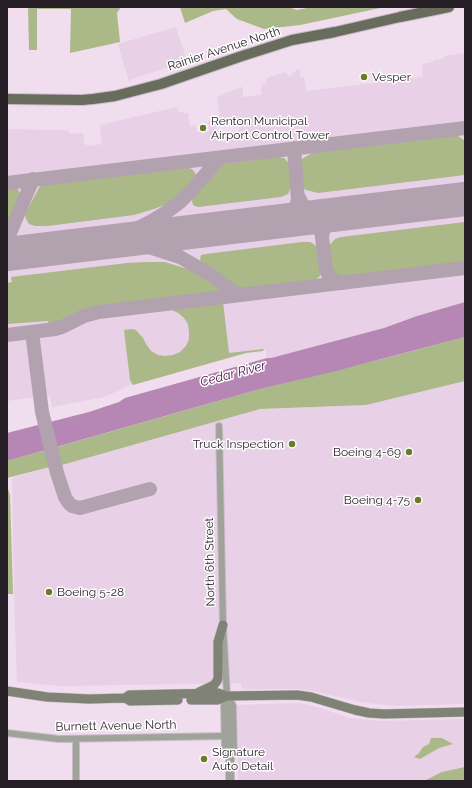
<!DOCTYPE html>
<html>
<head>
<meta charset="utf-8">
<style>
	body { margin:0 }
	#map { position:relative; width:472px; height:788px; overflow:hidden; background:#f0ddee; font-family:Raleway,sans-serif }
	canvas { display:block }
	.frame { position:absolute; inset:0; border:8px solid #251e24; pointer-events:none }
</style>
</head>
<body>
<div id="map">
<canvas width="472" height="788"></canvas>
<div class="frame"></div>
</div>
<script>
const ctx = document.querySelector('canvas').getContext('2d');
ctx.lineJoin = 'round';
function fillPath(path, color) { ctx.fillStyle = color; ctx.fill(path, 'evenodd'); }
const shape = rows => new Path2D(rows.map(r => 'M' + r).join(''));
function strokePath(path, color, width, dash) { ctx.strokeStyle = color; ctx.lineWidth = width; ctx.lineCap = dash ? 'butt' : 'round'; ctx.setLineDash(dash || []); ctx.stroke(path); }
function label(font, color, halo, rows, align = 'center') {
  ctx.font = font + ' Raleway,sans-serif'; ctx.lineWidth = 3; ctx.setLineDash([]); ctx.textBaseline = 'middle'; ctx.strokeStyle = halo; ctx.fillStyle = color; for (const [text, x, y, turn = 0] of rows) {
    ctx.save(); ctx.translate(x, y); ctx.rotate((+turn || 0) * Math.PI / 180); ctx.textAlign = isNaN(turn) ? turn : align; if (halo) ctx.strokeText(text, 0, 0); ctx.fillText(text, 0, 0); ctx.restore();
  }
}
fillPath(shape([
	[176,27,187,61,132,79,129,82,118,44],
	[465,53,465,302,417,316,384,328,271,358,267,358,266,350,246,353,124,387,120,390,104,397,52,407,50,395,7,401,7,129,49,130,67,130,71,134,83,133,84,143,88,146,102,144,100,125,177,107,178,111,184,113,188,113,190,126,196,125,197,132,209,131,208,121,215,120,217,134,239,131,238,118,220,120,217,97,241,87,243,88,243,97,262,95,261,89,263,84,266,84,266,80,267,78,285,72,290,77,296,70,299,69,300,77,304,77,306,91,423,77,422,64,434,62,434,60,444,59,444,56],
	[465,381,465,704,395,706,376,704,361,702,312,691,300,689,248,689,241,688,241,683,63,686,17,682,14,594,12,478,50,467,62,465,260,409,366,405],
	[299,703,314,706,350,718,381,721,465,719,465,781,238,781,237,705]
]), '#e8d0e7');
fillPath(shape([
	[28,7,121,7,117,13,120,42,70,53,71,9,37,9,37,50,29,50],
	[180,7,288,7,297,10,312,7,385,7,300,25,264,29,237,19,226,9,213,11,185,23],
	[457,135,465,141,465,175,318,193,306,190,302,186,300,165,302,159,314,152],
	[278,157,284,158,288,162,290,167,292,185,288,194,281,197,198,207,193,205,192,201,194,196,217,169,224,164],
	[186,167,192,169,196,174,196,179,190,187,179,196,167,204,154,209,134,215,48,226,35,226,29,224,26,219,25,214,40,186,45,184],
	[15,188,18,189,20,194,9,221,7,224,7,189],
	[465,222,465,266,345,279,338,279,333,275,331,270,329,246,335,239,341,237],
	[302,242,310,242,315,245,319,250,321,270,320,276,311,283,252,291,244,291,236,289,216,274,202,264,200,259,201,255,206,254],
	[146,262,165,262,197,272,218,287,220,292,215,295,104,307,88,311,60,323,49,325,48,321,7,324,7,283,12,282,11,277,127,263],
	[223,302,229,353,264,349,263,351,246,353,133,385,130,380,124,330,132,329,136,330,143,338,146,344,151,351,158,355,165,356,173,355,180,352,186,346,189,339,189,332,188,324,184,318,178,313,172,310,165,310,165,309],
	[465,337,465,381,366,405,260,409,62,465,57,447,260,389,382,359],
	[46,450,50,467,7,478,7,461],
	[7,486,10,495,13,594,7,594],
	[431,738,442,738,453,744,439,748,420,759,414,757,419,753,423,747,429,744],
	[465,767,465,781,424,781,442,772]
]), '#abb887');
fillPath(shape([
	[465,302,465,337,332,372,260,389,7,461,7,433,89,412,119,402,125,398,267,358,271,358,384,328,417,316]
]), '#b686b4');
fillPath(shape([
	[50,420,57,449,46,452,39,423]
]), '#f0ddee');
strokePath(shape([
	[7,183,465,128],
	[298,196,302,204,309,211,313,213,326,215],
	[341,214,330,219,327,223,323,231,322,237,326,270,328,274,333,280,340,283,344,283],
	[297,218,306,220,314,224,318,227,321,231,322,237],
	[275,221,285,218,289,215,296,206,298,200,294,148],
	[7,240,33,179],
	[94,243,112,238,132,231,150,222,165,213,180,202,192,190,216,162,221,158,225,157],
	[106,243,131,244,149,247,180,257,211,275,235,293,242,295],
	[32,332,42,412,57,473,65,497,68,502,72,506,80,508,150,489],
	[7,335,55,329,62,327,84,316,99,312,465,268]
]), '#b2a2b0', 14);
strokePath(shape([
	[7,254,465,199]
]), '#b2a2b0', 34);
const minor = shape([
	[219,426,223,625,227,696],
	[7,733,59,739,225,736],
	[76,739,76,781]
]);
const tertiary = shape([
	[227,696,232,706,233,753,230,757,230,781],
	[227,696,225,706,226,752,230,757]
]);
const secondary = shape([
	[7,691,47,697,89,699,125,698,130,701,178,700],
	[199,692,214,685,217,681,218,678,218,642,223,625],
	[125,698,129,695,218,693,227,696,297,695,311,697,355,710,369,713,384,714,465,712],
	[191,700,218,700,227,696]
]);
const primary = shape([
	[7,99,82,100,93,99,115,96,161,84,239,57,292,40,335,32,400,17,449,7]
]);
strokePath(minor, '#cbbbca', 8);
strokePath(tertiary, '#cbbbca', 10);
strokePath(secondary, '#cbbbca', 10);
strokePath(primary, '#cbbbca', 12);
strokePath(minor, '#a0a399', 6);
strokePath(tertiary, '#a0a399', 8);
strokePath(secondary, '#7f8376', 9);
strokePath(primary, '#686c5c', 10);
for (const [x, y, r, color] of [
	[364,77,4,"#6a7b2a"],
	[203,128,4,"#6a7b2a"],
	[292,444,4,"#6a7b2a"],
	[409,452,4,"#6a7b2a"],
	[418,500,4,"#6a7b2a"],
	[49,592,4,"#6a7b2a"],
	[204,759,4,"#6a7b2a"]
]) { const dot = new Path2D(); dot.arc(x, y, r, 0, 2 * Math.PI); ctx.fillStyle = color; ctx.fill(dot); strokePath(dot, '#fff', 1.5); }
label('12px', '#251e24', '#fff', [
	["Rainier Avenue North",224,49,-18],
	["North 6th Street",210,562,-91],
	["Burnett Avenue North",116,726,-1]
]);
label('12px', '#251e24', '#fff', [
	["Vesper",372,77],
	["Renton Municipal",211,121],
	["Airport Control Tower",211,135],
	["Truck Inspection",284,444,"right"],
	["Boeing 4-69",401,452,"right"],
	["Boeing 4-75",410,500,"right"],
	["Boeing 5-28",57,592],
	["Signature",212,752],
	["Auto Detail",212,766]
], 'left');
label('italic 13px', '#4b0f4a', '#fff', [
	["Cedar River",233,374,-15]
]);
</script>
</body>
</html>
